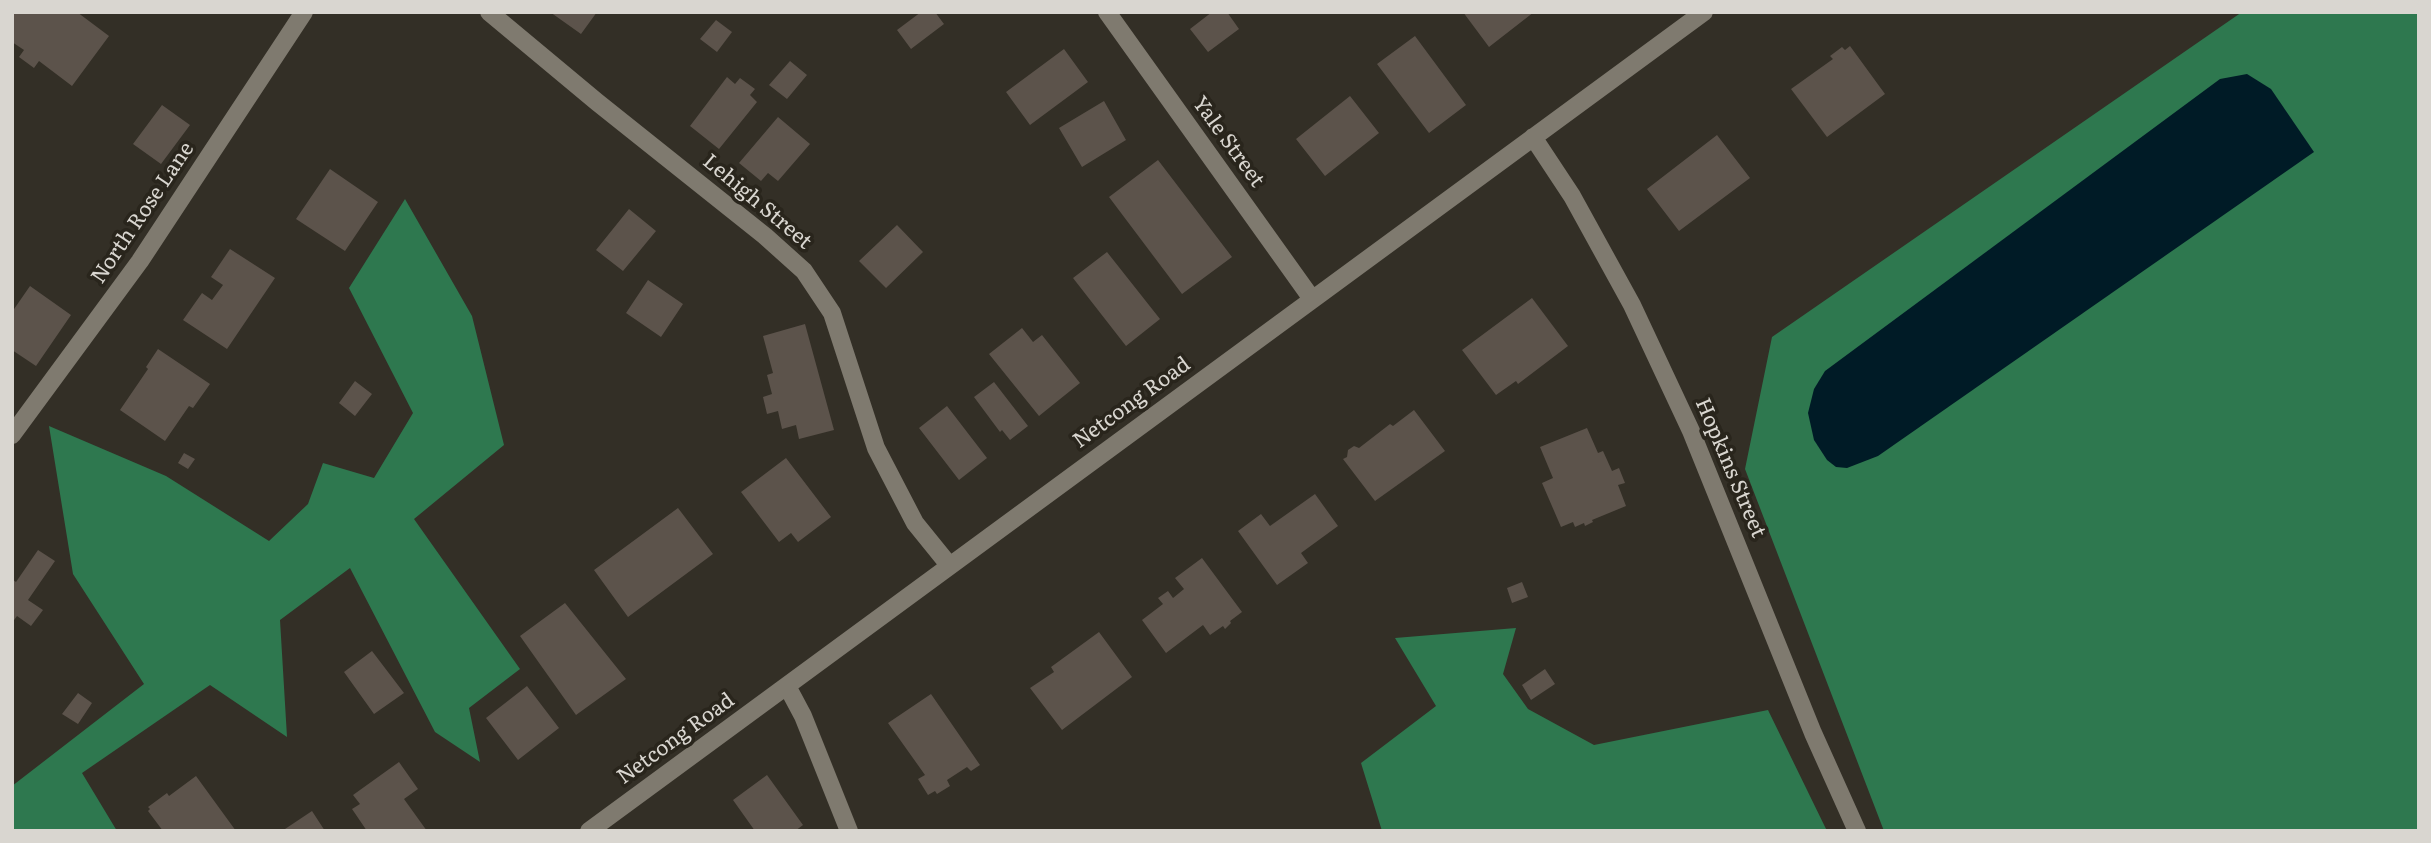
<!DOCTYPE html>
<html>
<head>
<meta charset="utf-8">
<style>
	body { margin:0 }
	#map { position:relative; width:2431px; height:843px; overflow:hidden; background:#332f26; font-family:Literata,serif }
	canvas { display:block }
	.frame { position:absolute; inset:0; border:14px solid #d9d6d0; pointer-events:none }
</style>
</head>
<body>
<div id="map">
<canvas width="2431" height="843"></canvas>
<div class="frame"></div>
</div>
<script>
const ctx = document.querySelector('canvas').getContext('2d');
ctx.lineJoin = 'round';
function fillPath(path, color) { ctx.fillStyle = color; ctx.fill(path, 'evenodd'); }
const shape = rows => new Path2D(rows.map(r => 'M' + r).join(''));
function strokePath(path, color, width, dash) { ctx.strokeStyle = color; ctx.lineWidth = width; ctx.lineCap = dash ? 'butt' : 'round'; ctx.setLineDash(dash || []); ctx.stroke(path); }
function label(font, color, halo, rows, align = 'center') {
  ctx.font = font + ' Literata,serif'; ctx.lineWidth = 7; ctx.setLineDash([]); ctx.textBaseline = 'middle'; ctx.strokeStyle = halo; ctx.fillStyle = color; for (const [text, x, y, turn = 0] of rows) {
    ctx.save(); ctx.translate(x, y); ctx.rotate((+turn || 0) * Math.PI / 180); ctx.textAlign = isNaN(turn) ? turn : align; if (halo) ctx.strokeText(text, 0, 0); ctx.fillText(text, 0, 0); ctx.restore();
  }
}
fillPath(shape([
	[2242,12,2419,12,2419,831,1884,831,1745,469,1772,337],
	[405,199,472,316,504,445,414,519,520,669,469,708,480,762,435,732,350,568,280,620,287,737,210,685,82,773,117,831,12,831,12,786,144,684,73,574,49,426,166,476,269,541,308,504,323,463,374,478,413,413,349,288],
	[1516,628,1503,674,1528,709,1594,745,1768,710,1827,831,1382,831,1361,763,1436,706,1395,638]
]), '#2e784f');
fillPath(shape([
	[2247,74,2271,89,2314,152,1878,456,1847,468,1836,467,1827,460,1814,440,1808,413,1814,389,1825,371,2220,79]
]), '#001b26');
fillPath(shape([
	[12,12,77,12,109,36,72,86,39,61,34,68,19,57,24,50,12,42],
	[550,12,597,12,581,34],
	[921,12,935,12,944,24,911,49,897,30],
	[1212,12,1227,12,1239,29,1208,52,1190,29],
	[1463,12,1534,12,1489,47],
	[716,20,732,32,717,52,700,39],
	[1415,36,1466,105,1429,133,1377,64],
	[1850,46,1885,94,1827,137,1791,89,1833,59,1830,56,1842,47,1845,50],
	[1064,49,1088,82,1030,125,1006,92],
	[790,61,807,75,787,99,769,85],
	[727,77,735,84,740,78,755,89,750,95,757,102,719,149,690,126],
	[1350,96,1379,133,1325,176,1296,139],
	[1104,101,1126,140,1082,167,1059,128],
	[162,105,190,125,161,164,133,144],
	[778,117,810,144,778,181,768,173,761,181,739,163],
	[1717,135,1750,178,1679,231,1647,189],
	[1158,160,1232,257,1182,294,1109,197],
	[330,169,378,202,345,251,296,219],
	[629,209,656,231,623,271,596,250],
	[897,225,923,252,886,288,859,261],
	[230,249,275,278,227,349,183,320,202,293,212,300,223,285,211,277],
	[1107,252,1160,319,1126,346,1073,278],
	[648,280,683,304,661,337,626,313],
	[30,286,71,315,36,366,12,350,12,312],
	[1532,298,1568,346,1518,384,1516,381,1496,395,1462,350],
	[805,324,834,430,799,439,796,425,782,429,778,411,767,414,763,397,772,394,767,375,773,373,763,336],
	[1022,328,1033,342,1042,335,1080,383,1039,416,989,354],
	[158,349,210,384,193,408,189,406,165,441,120,410,148,369,146,367],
	[355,381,372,394,355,416,339,403],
	[994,382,1028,426,1010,440,1002,430,1000,432,974,397],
	[947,406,987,458,959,480,919,428],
	[1414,410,1445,451,1375,501,1343,459,1347,457,1348,450,1354,446,1359,448,1390,424,1393,426],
	[1587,428,1598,453,1603,451,1612,471,1619,468,1625,483,1618,485,1626,506,1592,520,1593,522,1585,526,1584,523,1575,527,1573,522,1561,527,1542,483,1553,478,1540,447],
	[184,453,195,459,188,469,178,463],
	[786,458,831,517,798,542,791,533,779,542,741,492],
	[1315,494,1338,526,1301,553,1308,563,1277,585,1238,531,1261,514,1270,526],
	[678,508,713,554,628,617,594,570],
	[38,550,55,561,28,600,43,610,31,626,17,616,12,623,12,579,16,582],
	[1202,558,1242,612,1230,621,1231,623,1225,629,1223,626,1210,635,1203,625,1166,653,1142,620,1163,604,1158,598,1168,591,1173,598,1184,589,1175,578],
	[1522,582,1528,597,1512,603,1507,588],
	[565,603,626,679,576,715,520,636],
	[1099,632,1132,677,1062,730,1030,688,1054,672,1051,667],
	[372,651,404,693,374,714,344,672],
	[1545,669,1555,684,1531,700,1522,685],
	[527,686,559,728,518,760,486,718],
	[78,693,92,703,78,724,62,714],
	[931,694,980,765,971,771,967,767,947,780,950,786,937,794,935,791,928,795,918,779,925,775,888,723],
	[399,762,418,789,404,799,427,831,367,831,352,809,360,804,353,795],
	[767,775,803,825,795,831,755,831,733,800],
	[196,776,236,831,163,831,148,811,150,809,148,807,167,793,169,796],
	[312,811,325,831,282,831]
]), '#5c534b');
strokePath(shape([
	[489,12,597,102,765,236,804,271,832,313,876,448,915,523,949,565],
	[1107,12,1312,299],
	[1533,137,1572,196,1632,305,1691,431,1813,733,1857,831],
	[12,435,140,261,304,12],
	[787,686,803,716,849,831],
	[589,831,1704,12]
]), '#7f7a6f', 18);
label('21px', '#d9d6d0', '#29251c', [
	["Yale Street",1228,142,54],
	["Lehigh Street",757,202,40],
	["North Rose Lane",143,213,-56],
	["Netcong Road",1132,403,-36],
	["Hopkins Street",1730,468,67],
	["Netcong Road",676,739,-36]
]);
</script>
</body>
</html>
